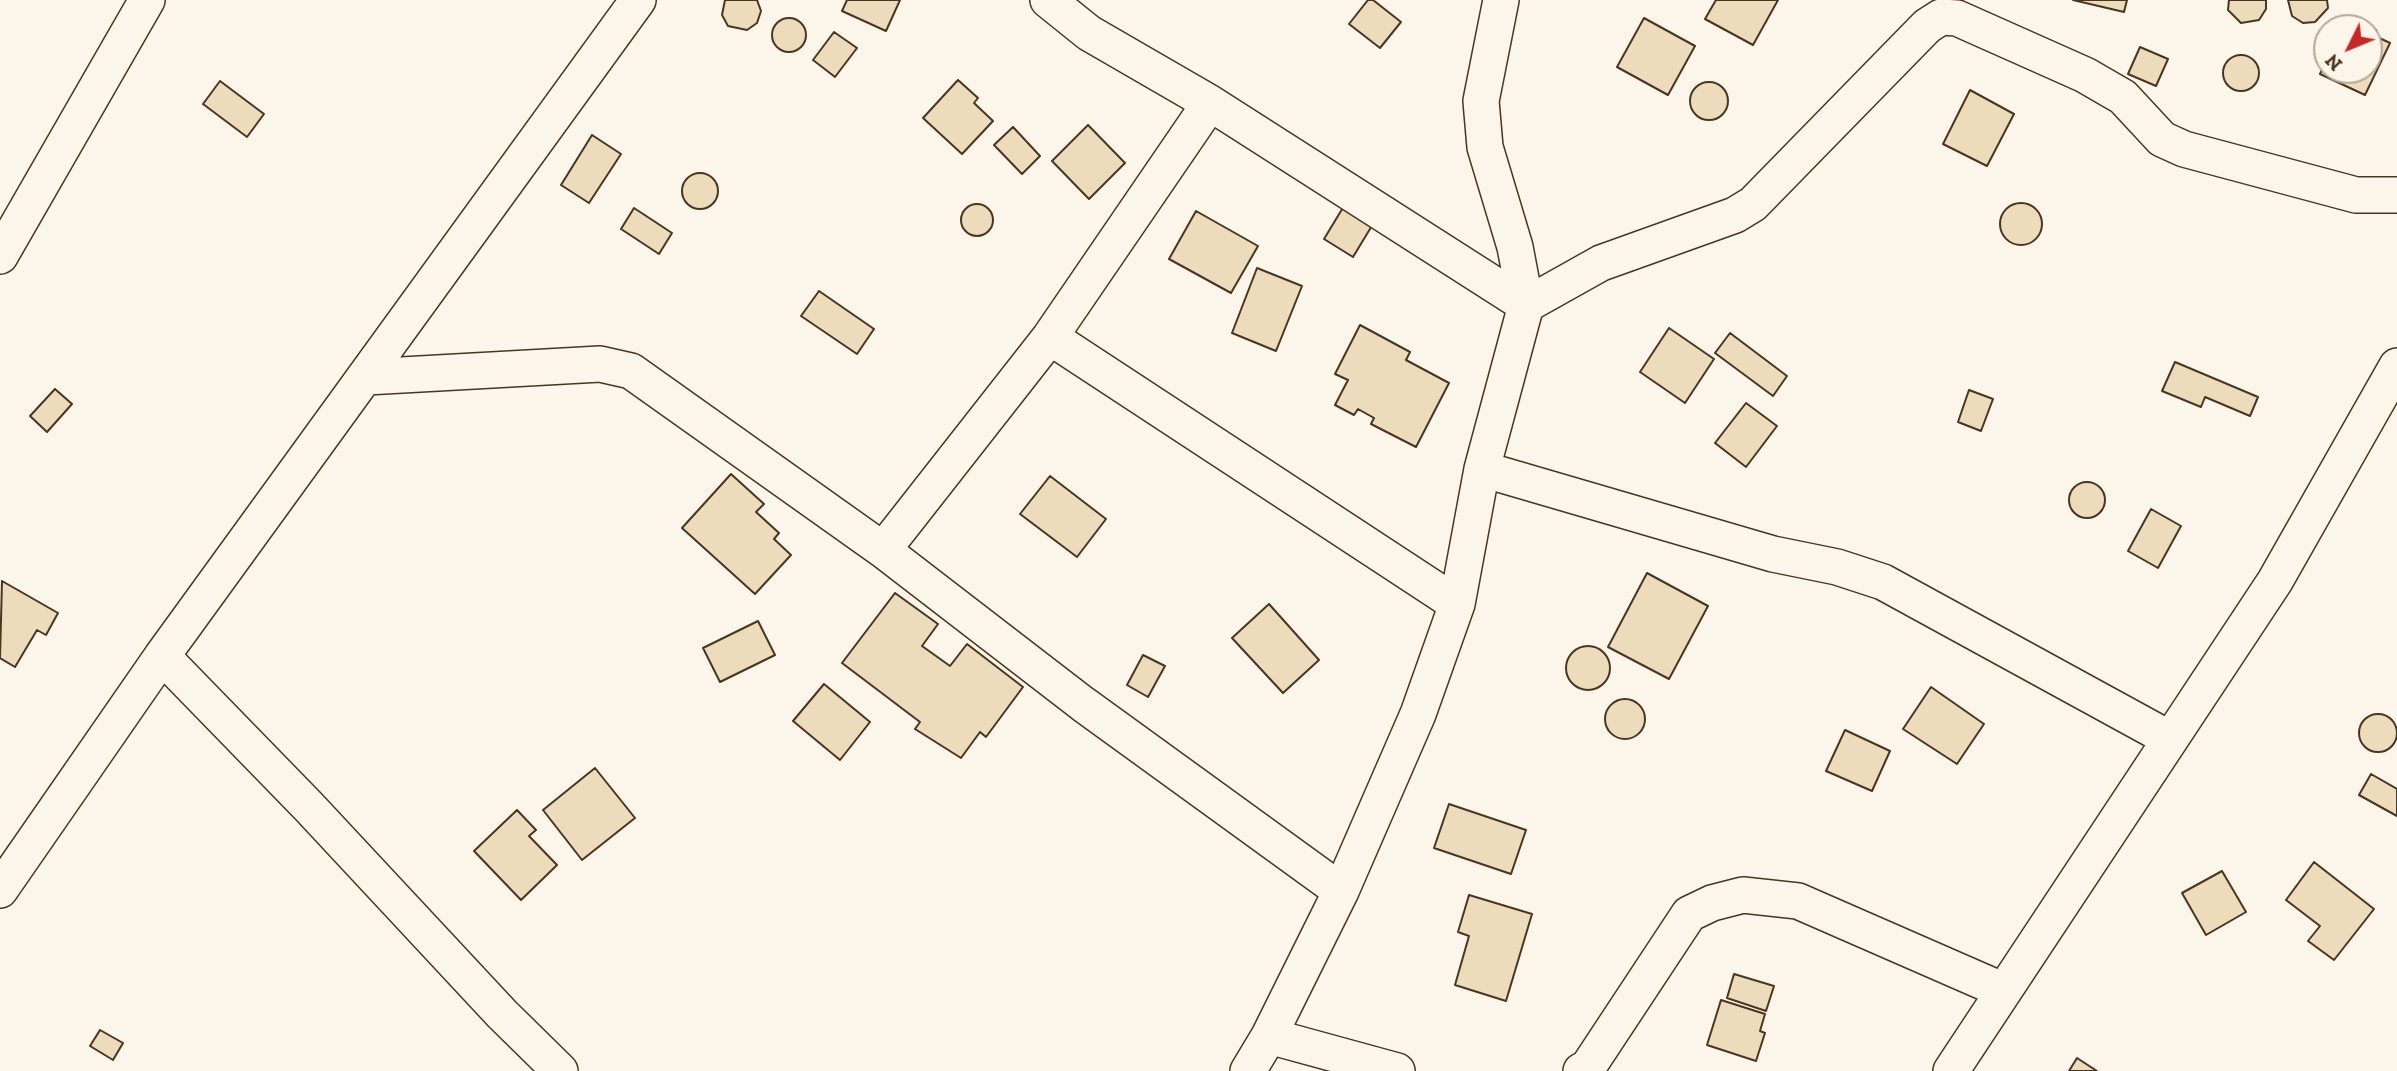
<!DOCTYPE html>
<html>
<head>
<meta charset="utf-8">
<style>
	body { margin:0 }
	#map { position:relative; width:2397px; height:1071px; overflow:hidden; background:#fbf6e9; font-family:"Zilla Slab",serif }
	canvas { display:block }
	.north { position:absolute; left:2313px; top:14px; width:70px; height:70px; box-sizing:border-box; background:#fbf6e9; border:2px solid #b4a999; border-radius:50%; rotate:227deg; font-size:19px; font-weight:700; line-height:28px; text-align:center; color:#4a3520 }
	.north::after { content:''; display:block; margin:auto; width:24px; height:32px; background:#c62828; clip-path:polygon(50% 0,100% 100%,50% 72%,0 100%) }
</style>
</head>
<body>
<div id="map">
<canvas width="2397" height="1071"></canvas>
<div class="north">N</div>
</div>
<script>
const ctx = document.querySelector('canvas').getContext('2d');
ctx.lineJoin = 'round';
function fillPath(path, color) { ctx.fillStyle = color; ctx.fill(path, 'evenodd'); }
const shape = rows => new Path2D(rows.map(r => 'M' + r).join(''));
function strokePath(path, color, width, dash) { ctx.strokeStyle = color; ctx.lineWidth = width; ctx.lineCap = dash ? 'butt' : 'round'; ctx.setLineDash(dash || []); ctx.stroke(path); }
const building = shape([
	[725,0,757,0,761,11,757,23,747,30,728,26,722,15,725,0],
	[847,0,900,0,886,31,842,11,847,0],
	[1368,0,1373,0,1401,22,1380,48,1349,24,1368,0],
	[1716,0,1778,0,1753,45,1705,19,1716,0],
	[2073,0,2127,0,2124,12,2073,0],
	[2229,0,2266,0,2266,9,2259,20,2241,23,2228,10,2229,0],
	[2288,0,2327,0,2328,8,2315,22,2303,23,2292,16,2288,0],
	[2347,16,2376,30,2373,35,2390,43,2365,95,2320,74,2327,58,2327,70,2369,70,2369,28,2341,28,2347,16],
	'772 35a17 17 0 1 1 34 0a17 17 0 1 1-34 0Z',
	[1644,18,1695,46,1668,95,1617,67,1644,18],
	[834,32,857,48,835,77,813,60,834,32],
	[2140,47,2168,59,2156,86,2128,74,2140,47],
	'2223 73a18 18 0 1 1 36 0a18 18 0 1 1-36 0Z',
	[958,80,978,98,974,103,993,121,962,154,923,118,958,80],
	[220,81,264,114,247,137,203,104,220,81],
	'1690 101a19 19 0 1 1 38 0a19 19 0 1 1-38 0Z',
	[1970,90,2014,114,1987,166,1943,144,1970,90],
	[1088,125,1125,163,1089,199,1052,161,1088,125],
	[1013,127,1040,156,1022,174,994,145,1013,127],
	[592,135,621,154,589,203,561,185,592,135],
	'682 191a18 18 0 1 1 36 0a18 18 0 1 1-36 0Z',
	[1347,201,1376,219,1353,257,1324,239,1347,201],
	'2000 224a21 21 0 1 1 42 0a21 21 0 1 1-42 0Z',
	'961 220a16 16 0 1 1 32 0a16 16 0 1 1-32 0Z',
	[634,208,672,233,659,254,621,229,634,208],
	[1196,211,1258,246,1231,293,1169,259,1196,211],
	[1257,268,1302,286,1276,351,1232,333,1257,268],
	[819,291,874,329,857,354,801,316,819,291],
	[1360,325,1410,352,1406,360,1449,383,1416,447,1371,424,1374,418,1358,409,1354,415,1335,405,1348,380,1335,374,1360,325],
	[1669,328,1714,359,1685,403,1640,372,1669,328],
	[1730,333,1787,376,1773,396,1715,353,1730,333],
	[2175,362,2258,397,2250,416,2205,397,2201,407,2162,391,2175,362],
	[55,389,72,404,47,432,30,416,55,389],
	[1969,390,1993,399,1981,431,1958,422,1969,390],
	[1746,403,1777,426,1746,467,1715,443,1746,403],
	[731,474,764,504,756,512,779,533,774,539,791,555,755,594,682,528,731,474],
	[1050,476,1106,519,1077,557,1020,514,1050,476],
	'2069 500a18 18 0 1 1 36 0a18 18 0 1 1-36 0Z',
	[2151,509,2181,526,2158,568,2128,551,2151,509],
	[1647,573,1708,606,1669,679,1608,647,1647,573],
	[2,581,58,613,46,635,37,630,15,667,0,658,2,581],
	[895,593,938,624,922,646,950,666,967,644,1023,687,986,737,980,732,961,758,915,729,920,722,842,663,895,593],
	[1269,604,1319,660,1283,693,1232,638,1269,604],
	[758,621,775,655,720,682,703,648,758,621],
	'1566 668a22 22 0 1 1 44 0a22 22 0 1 1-44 0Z',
	[1143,655,1165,666,1148,697,1127,685,1143,655],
	[824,684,870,722,840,760,793,721,824,684],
	[1931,687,1984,724,1957,764,1903,729,1931,687],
	'1605 719a20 20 0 1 1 40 0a20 20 0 1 1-40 0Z',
	'2359 733a19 19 0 1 1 38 0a19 19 0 1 1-38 0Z',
	[1845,730,1890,751,1872,791,1826,771,1845,730],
	[595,768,635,818,582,860,543,810,595,768],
	[2371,774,2397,789,2397,816,2359,795,2371,774],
	[1449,804,1526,830,1511,874,1434,848,1449,804],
	[517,810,536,830,529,836,557,865,521,900,474,851,517,810],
	[2314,862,2374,909,2334,960,2308,941,2320,926,2286,900,2314,862],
	[2222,871,2246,912,2206,935,2182,893,2222,871],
	[1469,895,1532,914,1506,1001,1455,985,1469,936,1458,932,1469,895],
	[1734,974,1774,986,1766,1011,1727,998,1734,974],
	[1721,1000,1765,1014,1760,1031,1765,1033,1756,1061,1707,1045,1721,1000],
	[100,1030,123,1043,113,1060,90,1046,100,1030],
	[2077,1058,2097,1071,2069,1071,2077,1058]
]);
fillPath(building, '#ecdcbc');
strokePath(building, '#4a3520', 2);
const minor = shape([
	[1048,0,1089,33,1210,103,1526,305,1601,263,1735,215,1753,204,1927,26,1941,17,1957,18,2085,75,2123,97,2162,139,2184,149,2356,195,2397,195],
	[0,256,147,0],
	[1050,337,1457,604],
	[366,377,600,364,631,371,883,550,1083,704,1341,891],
	[1482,469,1773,554,1837,567,1883,582,2170,739],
	[883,550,1050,337,1210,103],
	[162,656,309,807,502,1014,560,1071],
	[0,890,162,656,638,0],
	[1269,1036,1397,1071],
	[1248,1071,1269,1036,1341,891,1418,714,1457,604,1482,469,1526,305,1515,247,1485,147,1481,101,1501,0],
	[1581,1071,1588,1067,1689,914,1712,903,1743,895,1798,901,2004,991],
	[1951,1071,2275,581,2397,366]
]);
strokePath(minor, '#4a3520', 38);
strokePath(minor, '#fbf6e9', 35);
</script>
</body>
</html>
